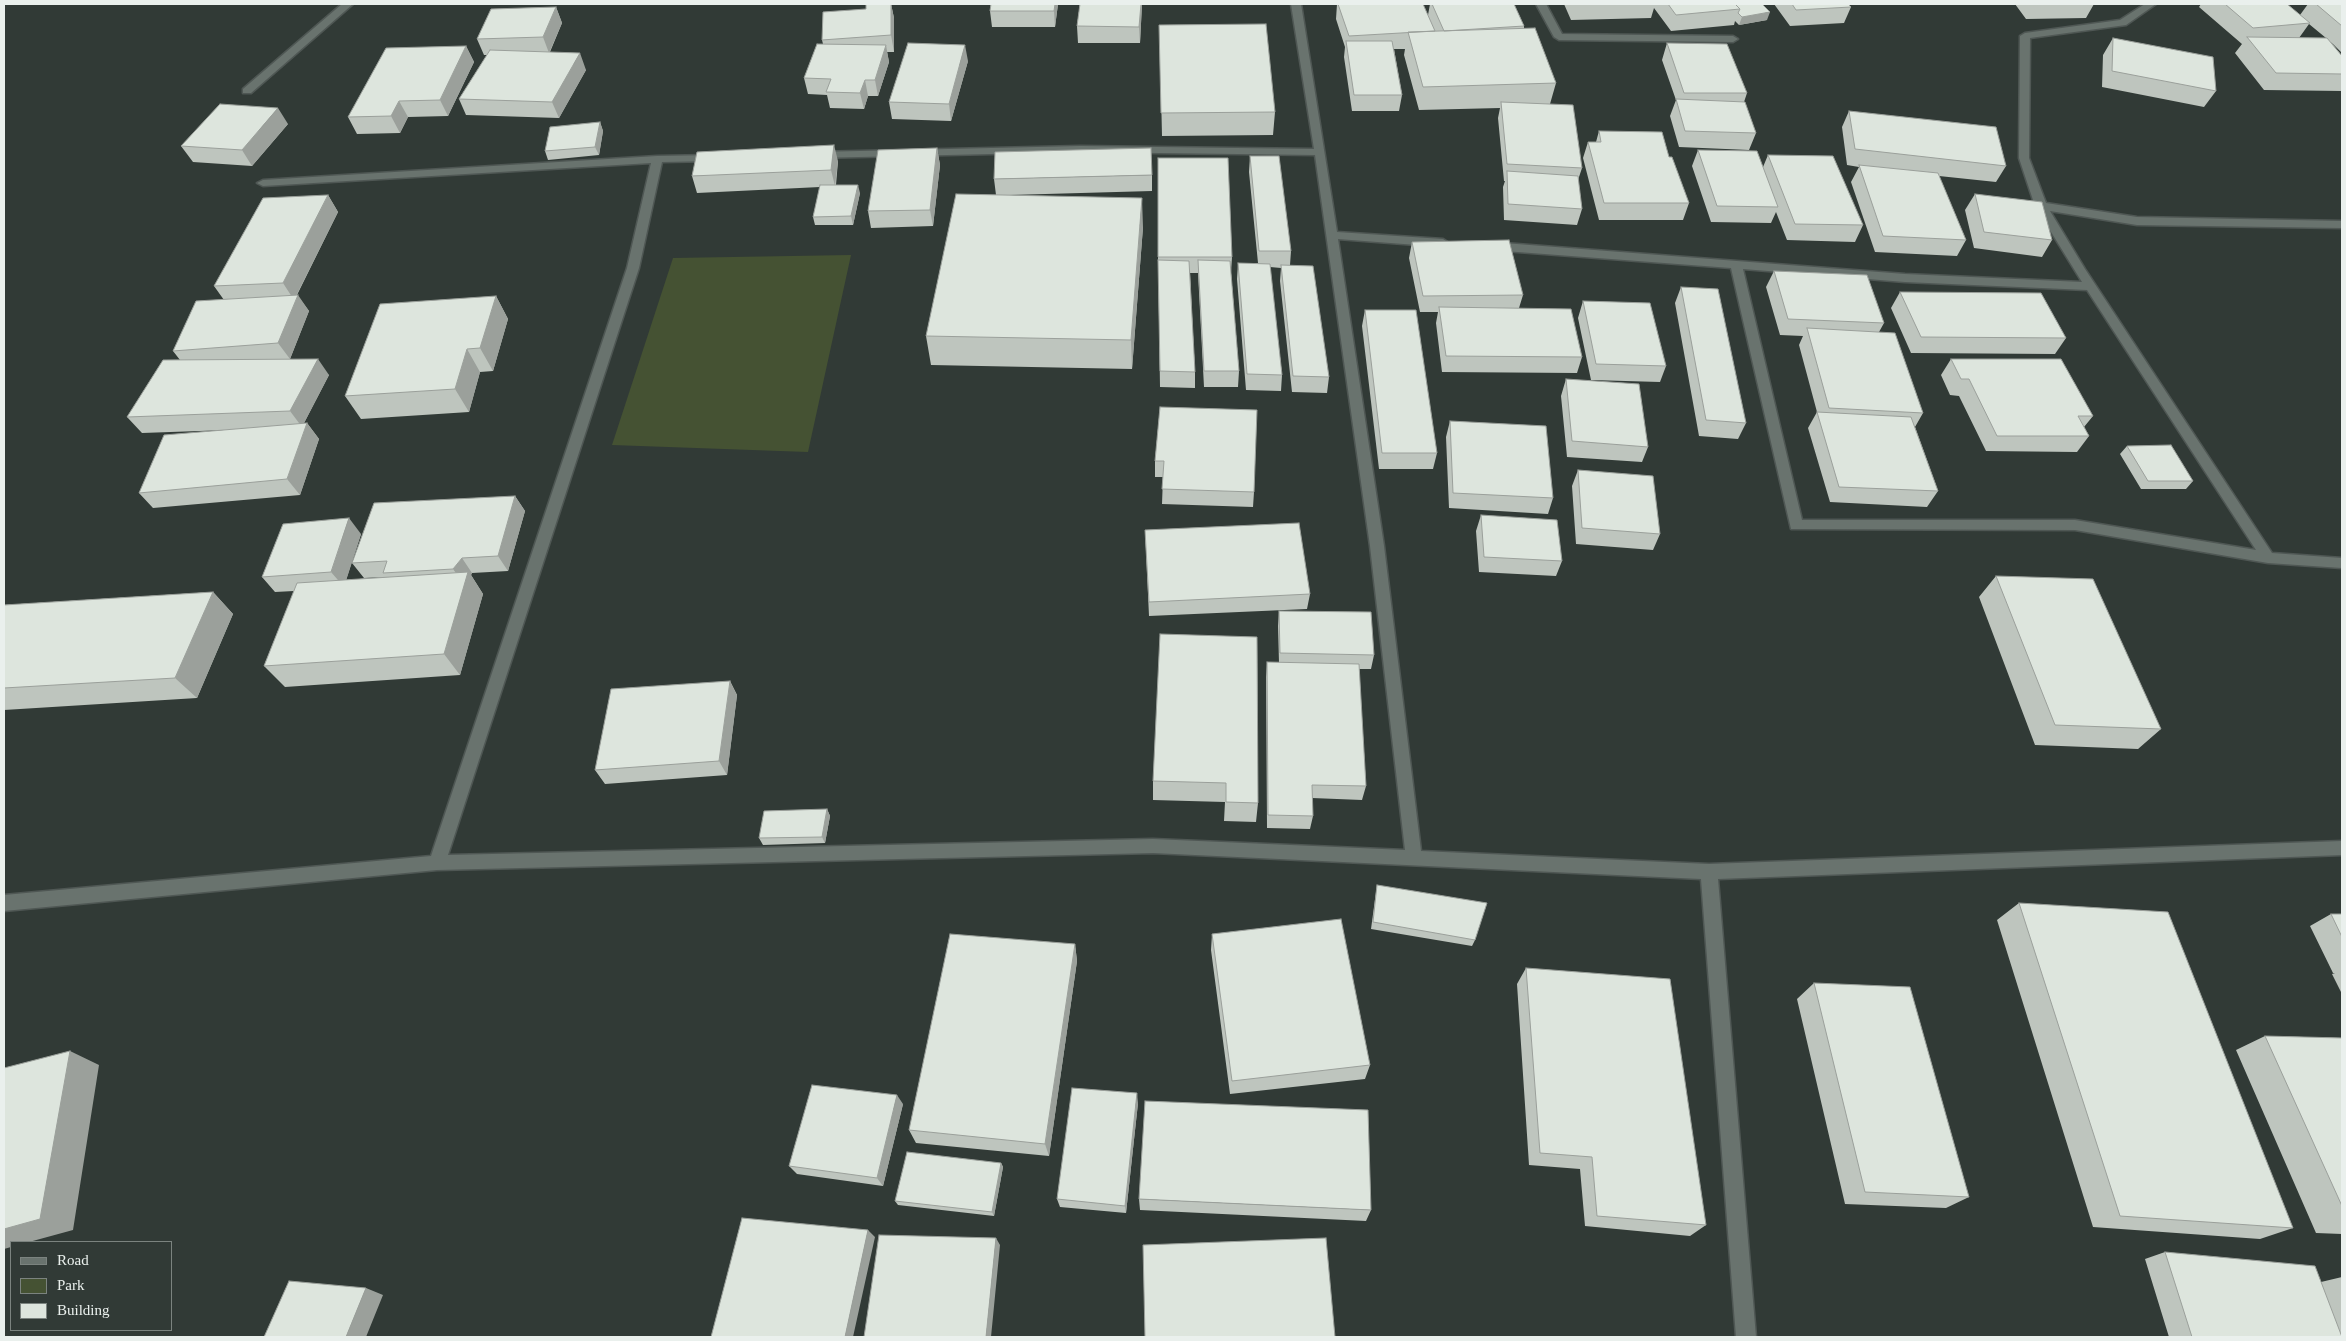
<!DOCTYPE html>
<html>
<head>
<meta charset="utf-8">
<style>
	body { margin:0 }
	#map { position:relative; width:2346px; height:1341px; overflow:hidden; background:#313a36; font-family:Georgia,serif }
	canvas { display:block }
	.frame { position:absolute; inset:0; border:5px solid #eaf0ed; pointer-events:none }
	.legend { position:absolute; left:10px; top:1241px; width:162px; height:90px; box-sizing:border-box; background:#313a36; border:1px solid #7b837f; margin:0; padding:6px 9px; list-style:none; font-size:15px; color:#eaf0ed }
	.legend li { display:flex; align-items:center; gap:10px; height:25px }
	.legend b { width:25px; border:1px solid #7b837f }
</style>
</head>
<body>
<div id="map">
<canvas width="2346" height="1341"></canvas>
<div class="frame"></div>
<ul class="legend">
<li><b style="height:6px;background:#69736e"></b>Road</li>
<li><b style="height:14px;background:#455233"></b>Park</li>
<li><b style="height:14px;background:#dde5dd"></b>Building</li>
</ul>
</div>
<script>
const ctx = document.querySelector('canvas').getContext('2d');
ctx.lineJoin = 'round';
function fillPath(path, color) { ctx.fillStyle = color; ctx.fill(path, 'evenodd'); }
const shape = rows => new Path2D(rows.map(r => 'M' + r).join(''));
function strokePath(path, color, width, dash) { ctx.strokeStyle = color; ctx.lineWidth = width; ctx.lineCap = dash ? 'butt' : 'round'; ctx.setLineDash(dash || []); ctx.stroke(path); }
fillPath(shape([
	[851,255,808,452,612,445,673,258]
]), '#455233');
const minor = shape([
	[342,4,353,4,251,93,243,93,243,89,342,4],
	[1291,4,1301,4,1337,232,1443,239,1449,243,1443,247,1338,239,1384,546,1421,851,1709,864,2342,841,2342,855,1718,879,1756,1337,1736,1337,1701,879,1153,853,437,870,4,911,4,895,431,856,627,268,651,163,263,186,257,183,263,180,657,156,715,155,720,158,715,161,662,162,639,268,448,855,1153,839,1405,850,1370,546,1315,155,1080,152,815,158,810,155,815,152,1080,146,1314,149,1291,4],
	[1536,4,1546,4,1562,34,1733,36,1738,39,1733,42,1559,40,1554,37,1536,4],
	[2145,4,2156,4,2126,25,2030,38,2029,158,2046,203,2137,217,2342,221,2342,228,2137,225,2050,211,2085,269,2272,553,2342,558,2342,568,2268,563,2075,530,1791,529,1731,268,1491,250,1485,246,1491,242,1905,274,2082,282,2035,206,2019,158,2020,36,2025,33,2120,20,2145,4],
	[1743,269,1905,282,2087,290,2256,550,2075,520,1802,520,1743,269]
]);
strokePath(minor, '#4f5754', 3);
fillPath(minor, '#69736e');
fillPath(shape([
	[891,4,894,18,894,52,887,52,889,62,878,96,868,96,864,109,830,108,827,95,808,94,804,78,823,44,822,40,866,9],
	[991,4,1058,4,1055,27,992,27,990,11],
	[1080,4,1142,4,1140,43,1078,43,1077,26],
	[1337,4,1428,15,1430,4,1514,4,1524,26,1524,29,1556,83,1550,104,1582,168,1578,180,1582,209,1577,225,1504,220,1503,187,1505,181,1504,181,1498,118,1500,108,1419,110,1404,55,1405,49,1394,49,1402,95,1399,111,1352,111,1344,57,1345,47,1336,19],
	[1564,4,1762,4,1767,20,1739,25,1735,21,1734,25,1671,31,1654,8,1651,18,1571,20],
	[1774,4,1848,4,1851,7,1844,23,1790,26],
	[2015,4,2094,4,2086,18,2026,19],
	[2201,4,2287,4,2300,15,2308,4,2342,4,2342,53,2331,42,2342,56,2342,91,2264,90,2235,53,2242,44,2199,7],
	[2309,24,2326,38,2299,38],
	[556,7,562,23,550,52,586,70,559,118,466,115,459,99,487,55,484,55,477,39],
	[2113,38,2216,91,2204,107,2102,87,2103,55],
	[1667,43,1747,93,1744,102,1756,133,1749,150,1679,147,1670,116,1676,100,1662,60],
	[466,46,474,62,448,116,408,117,400,133,357,134,348,117],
	[1160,48,1275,112,1273,135,1162,136],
	[968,61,951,121,892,119,889,102],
	[1849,111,2006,166,1996,182,1939,176,1966,240,1957,256,1875,252,1851,182,1859,167,1847,165,1842,127],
	[600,122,603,131,599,155,548,160,545,151],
	[288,124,252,166,193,162,181,146],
	[1599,131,1669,157,1689,203,1683,220,1599,220,1583,158,1588,142,1596,142],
	[937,148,940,165,933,226,871,228,868,211],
	[1698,150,1763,167,1768,155,1863,225,1855,242,1787,240,1776,212,1771,223,1711,222,1692,166],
	[1250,156,1291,251,1290,265,1329,377,1327,393,1292,392,1280,281,1281,268,1270,267,1282,375,1281,391,1246,390,1237,279,1238,263,1258,263,1249,172],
	[838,161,836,185,860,193,853,225,815,225,813,217,820,187,697,193,692,176],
	[1152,175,1152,191,1010,195,1143,227,1132,369,931,365,926,336,996,195,994,179],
	[1975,194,2052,240,2042,257,1974,248,1965,210],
	[328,195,338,212,297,295,309,311,290,359,329,375,304,423,307,423,319,439,300,495,153,508,139,493,228,430,142,433,127,417,180,360,173,351,224,300,214,286],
	[1412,242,1523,295,1519,308,1582,357,1577,373,1442,372,1436,323,1438,312,1420,312,1409,258],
	[1158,257,1232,257,1231,273,1239,371,1238,387,1204,387,1198,273,1190,273,1195,372,1195,388,1160,387],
	[1774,271,1884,323,1879,332,1923,413,1915,427,1938,491,1927,507,1830,502,1808,428,1817,412,1799,345,1803,336,1780,335,1766,287],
	[1681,287,1746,423,1738,439,1699,436,1675,303],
	[1900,292,2066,338,2055,354,1911,353,1891,308],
	[496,296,508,319,493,371,480,372,469,412,361,419,345,396],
	[1583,301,1666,366,1660,382,1591,380,1578,318],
	[1365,310,1437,453,1433,469,1379,469,1362,326],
	[1951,359,2093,416,2084,427,2089,436,2077,452,1986,451,1959,396,1950,395,1941,375],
	[1566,379,1648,447,1642,462,1567,457,1561,396],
	[1160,407,1254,492,1253,507,1162,504,1163,477,1155,477,1155,461],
	[1450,421,1553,498,1548,514,1449,508,1446,437],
	[2127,446,2193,481,2186,489,2141,489,2120,454],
	[1578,470,1660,534,1653,550,1576,544,1572,486],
	[515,496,525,511,508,571,472,573,471,575,483,594,460,675,285,687,264,666,294,591,275,592,262,577,361,534,346,580,386,577,364,578,352,563],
	[1481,515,1562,561,1556,576,1479,572,1476,531],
	[1145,530,1310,594,1307,609,1149,616],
	[1996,576,2161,729,2138,749,2035,745,1979,597],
	[213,592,233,614,197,698,4,710,4,605],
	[1279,611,1374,655,1371,669,1359,669,1366,786,1362,800,1312,798,1313,816,1310,829,1267,828,1266,677,1267,662,1279,663,1278,626],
	[1257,637,1258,803,1256,822,1224,821,1225,802,1153,800,1153,781],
	[730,681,737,695,727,775,605,784,595,770],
	[827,809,830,816,825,843,763,845,759,838],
	[1377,885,1475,940,1472,946,1371,929,1376,892],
	[2019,903,2293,1228,2260,1239,2093,1227,1997,920],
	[2331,914,2342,914,2342,994,2332,974,2335,973,2333,973,2310,926],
	[1212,934,1370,1065,1365,1079,1230,1094,1211,950],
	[1075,944,1077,961,1049,1156,916,1143,909,1130],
	[1526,968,1706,1225,1690,1236,1585,1226,1580,1169,1529,1165,1517,984],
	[1814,983,1969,1197,1946,1208,1845,1204,1797,999],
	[2265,1036,2342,1038,2342,1234,2316,1233,2236,1050],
	[1138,1103,1126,1213,1060,1207,1057,1199],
	[903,1104,883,1186,797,1174,789,1166],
	[1001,1163,1003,1167,994,1216,898,1205,895,1201],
	[1139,1199,1371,1210,1366,1221,1140,1210],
	[2165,1252,2321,1282,2342,1277,2342,1337,2169,1337,2145,1259]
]), '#bec5be');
fillPath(shape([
	[891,4,894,18,894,52,891,35],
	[1055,4,1058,4,1055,27,1054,11],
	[1141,4,1142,4,1140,43,1139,27],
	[556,7,562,23,549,53,543,37],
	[1770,12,1767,20,1739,25,1742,17],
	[886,45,889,62,878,96,875,80],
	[965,45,968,61,951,121,949,104],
	[466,46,474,62,448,116,440,100],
	[580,53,586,70,559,118,552,102],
	[865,80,868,96,864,109,860,93],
	[399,101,408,117,400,133,391,116],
	[278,108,288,124,252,166,242,150],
	[600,122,603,131,599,155,595,147],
	[834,145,838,161,835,186,831,170],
	[937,148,940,165,933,226,930,210],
	[858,185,860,193,853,225,851,216],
	[328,195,338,212,294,300,283,283],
	[1142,198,1143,227,1132,369,1131,340],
	[298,295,309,311,290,359,278,343],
	[496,296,508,319,493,371,480,348],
	[467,349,480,372,469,412,455,389],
	[318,359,329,375,302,427,290,411],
	[307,423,319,439,300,495,287,479],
	[515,496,525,511,508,571,498,556],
	[349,518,361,534,344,587,331,572],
	[462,558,472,573,471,575,483,594,460,675,444,654,464,584,453,569],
	[213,592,233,614,197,698,175,678],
	[730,681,737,695,727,775,719,761],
	[827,809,830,816,825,843,822,837],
	[1075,944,1077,961,1049,1156,1045,1144],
	[70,1051,99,1065,73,1230,29,1242,11,1242,11,1247,4,1249,4,1229],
	[1137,1093,1138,1103,1126,1213,1125,1206],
	[897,1095,903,1104,883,1186,877,1178],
	[1001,1163,1003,1167,994,1216,992,1212],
	[868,1230,875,1237,853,1337,845,1337],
	[996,1238,1000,1245,991,1337,986,1337],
	[366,1288,383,1295,366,1337,346,1337]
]), '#9ba09b');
const building = shape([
	[866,4,891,4,891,35,822,40,823,12,866,9,866,4],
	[991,4,1055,4,1054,11,990,11,991,4],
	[1080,4,1141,4,1139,27,1077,26,1080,4],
	[1338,4,1423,4,1435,31,1349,36,1338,4],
	[1432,4,1514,4,1524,26,1444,31,1432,4],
	[1668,4,1735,4,1740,9,1676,15,1668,4],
	[1735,4,1762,4,1770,12,1742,17,1738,13,1740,9,1735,4],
	[1792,4,1848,4,1851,7,1796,10,1792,4],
	[2225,4,2287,4,2310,23,2253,28,2225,4],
	[2316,4,2342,4,2342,26,2316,4],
	[556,7,543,37,477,39,491,9,556,7],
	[1266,24,1275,112,1161,113,1159,25,1266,24],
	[1535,28,1556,83,1423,87,1408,32,1535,28],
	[2247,37,2327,38,2342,56,2342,74,2276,73,2247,37],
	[2113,38,2213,57,2216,91,2112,71,2113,38],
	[1346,41,1392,41,1402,95,1354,95,1346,41],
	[908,43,965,45,949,104,889,102,908,43],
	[1667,43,1727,44,1747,93,1684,93,1667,43],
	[817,44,886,45,875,80,865,80,860,93,826,92,831,79,804,78,817,44],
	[466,46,440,100,399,101,391,116,348,117,386,48,466,46],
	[490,50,580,53,552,102,459,99,490,50],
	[1676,99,1745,102,1756,133,1685,131,1676,99],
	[1501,102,1573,105,1582,168,1507,164,1501,102],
	[220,104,278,108,242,150,181,146,220,104],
	[1849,111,1996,127,2006,166,1855,149,1849,111],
	[600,122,595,147,545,151,550,127,600,122],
	[1599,131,1662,132,1669,157,1672,157,1689,203,1604,203,1588,142,1601,142,1599,131],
	[834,145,831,170,692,176,697,152,834,145],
	[937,148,930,210,868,211,878,150,937,148],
	[1151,148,1152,175,994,179,995,152,1151,148],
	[1698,150,1757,151,1778,207,1717,206,1698,150],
	[1768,155,1833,156,1863,225,1795,224,1768,155],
	[1250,156,1279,156,1291,251,1259,251,1250,156],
	[1158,158,1228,158,1232,257,1158,257,1158,158],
	[1859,165,1938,173,1966,240,1883,236,1859,165],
	[1507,171,1578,176,1582,209,1508,204,1507,171],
	[820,185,858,185,851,216,813,217,820,185],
	[956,194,1142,198,1131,340,926,336,956,194],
	[1975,194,2042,202,2052,240,1984,232,1975,194],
	[328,195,283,283,214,286,263,198,328,195],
	[1509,240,1523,295,1423,296,1412,242,1509,240],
	[1158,260,1189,261,1195,372,1160,371,1158,260],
	[1198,260,1230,261,1239,371,1204,371,1198,260],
	[1238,263,1270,264,1282,375,1247,374,1238,263],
	[1281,265,1313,266,1329,377,1293,376,1281,265],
	[1774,271,1867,275,1884,323,1788,319,1774,271],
	[1681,287,1718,289,1746,423,1706,420,1681,287],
	[1900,292,2041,293,2066,338,1921,337,1900,292],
	[298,295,278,343,173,351,196,301,298,295],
	[496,296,480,348,467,349,455,389,345,396,380,304,496,296],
	[1583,301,1650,303,1666,366,1596,364,1583,301],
	[1439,307,1571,309,1582,357,1446,356,1439,307],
	[1365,310,1416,310,1437,453,1382,453,1365,310],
	[1807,328,1895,333,1923,413,1829,408,1807,328],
	[318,359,290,411,127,417,163,360,318,359],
	[1951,359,2061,359,2093,416,2078,416,2089,436,1997,436,1969,379,1961,379,1951,359],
	[1566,379,1639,384,1648,447,1572,441,1566,379],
	[1160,407,1257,410,1254,492,1162,489,1164,461,1155,461,1160,407],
	[1817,412,1911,417,1938,491,1839,487,1817,412],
	[1450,421,1546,426,1553,498,1453,493,1450,421],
	[307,423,287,479,139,493,164,435,307,423],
	[2171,445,2193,481,2148,481,2127,446,2171,445],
	[1578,470,1653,476,1660,534,1582,528,1578,470],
	[515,496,498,556,462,558,453,569,383,573,387,561,352,563,374,503,515,496],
	[1481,515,1557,520,1562,561,1484,557,1481,515],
	[349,518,331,572,262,577,283,524,349,518],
	[1299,523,1310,594,1149,602,1145,530,1299,523],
	[468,572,444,654,264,666,297,583,468,572],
	[1996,576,2093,579,2161,729,2055,725,1996,576],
	[213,592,175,678,4,688,4,605,213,592],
	[1279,611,1371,612,1374,655,1280,653,1279,611],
	[1160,634,1257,637,1258,803,1226,802,1226,783,1153,781,1160,634],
	[1267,662,1359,664,1366,786,1312,785,1313,816,1268,815,1267,662],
	[730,681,719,761,595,770,611,689,730,681],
	[827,809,822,837,759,838,764,811,827,809],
	[1377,885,1487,903,1475,940,1373,922,1377,885],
	[2019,903,2168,912,2293,1228,2120,1216,2019,903],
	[2331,914,2342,914,2342,937,2331,914],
	[1341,919,1370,1065,1232,1081,1212,934,1341,919],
	[950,934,1075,944,1045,1144,909,1130,950,934],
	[1526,968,1670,979,1706,1225,1597,1216,1592,1157,1540,1153,1526,968],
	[1814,983,1910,987,1969,1197,1865,1192,1814,983],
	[2265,1036,2342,1038,2342,1206,2265,1036],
	[70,1051,40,1219,4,1229,4,1068,70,1051],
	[812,1085,897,1095,877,1178,789,1166,812,1085],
	[1072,1088,1137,1093,1125,1206,1057,1199,1072,1088],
	[1145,1101,1368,1110,1371,1210,1139,1199,1145,1101],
	[907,1152,1001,1163,992,1212,895,1201,907,1152],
	[742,1218,868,1230,845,1337,711,1337,742,1218],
	[879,1235,996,1238,986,1337,864,1337,879,1235],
	[1326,1238,1335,1337,1145,1337,1143,1245,1326,1238],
	[2165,1252,2315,1266,2342,1337,2192,1337,2165,1252],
	[289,1281,366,1288,346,1337,264,1337,289,1281]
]);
fillPath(building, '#dde5dd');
strokePath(building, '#9ba09b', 1);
</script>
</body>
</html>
